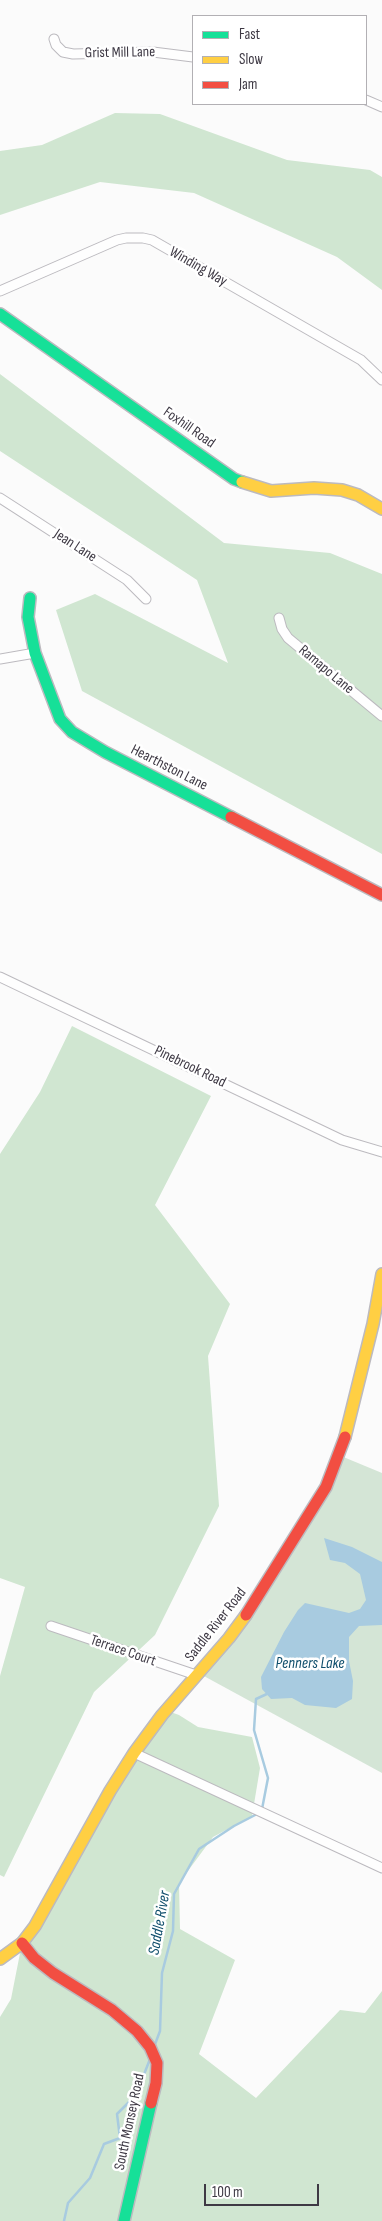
<!DOCTYPE html>
<html>
<head>
<meta charset="utf-8">
<style>
	body { margin:0 }
	#map { position:relative; width:382px; height:2221px; overflow:hidden; background:#fbfbfb; font-family:"Sofia Sans Condensed",sans-serif }
	canvas { display:block }
	.legend { position:absolute; left:192px; top:15px; width:175px; height:90px; box-sizing:border-box; background:#fff; border:1px solid #b2b0b4; margin:0; padding:6px 9px; list-style:none; font-size:15px; color:#3e3944 }
	.legend li { display:flex; align-items:center; gap:10px; height:25px }
	.legend b { width:25px; border:1px solid #b2b0b4 }
	.scale { position:absolute; left:204px; top:2184px; width:115px; height:22px; box-sizing:border-box; border:2px solid #3e3944; border-top:0; padding-left:6px; font-size:15px; line-height:18px; white-space:nowrap; color:#3e3944; -webkit-text-stroke:4px #fff; paint-order:stroke }
</style>
</head>
<body>
<div id="map">
<canvas width="382" height="2221"></canvas>
<ul class="legend">
<li><b style="height:6px;background:#16e098"></b>Fast</li>
<li><b style="height:6px;background:#ffcf43"></b>Slow</li>
<li><b style="height:6px;background:#f24e42"></b>Jam</li>
</ul>
<div class="scale">100 m</div>
</div>
<script>
const ctx = document.querySelector('canvas').getContext('2d');
ctx.lineJoin = 'round';
function fillPath(path, color) { ctx.fillStyle = color; ctx.fill(path, 'evenodd'); }
const shape = rows => new Path2D(rows.map(r => 'M' + r).join(''));
function strokePath(path, color, width, dash) { ctx.strokeStyle = color; ctx.lineWidth = width; ctx.lineCap = dash ? 'butt' : 'round'; ctx.setLineDash(dash || []); ctx.stroke(path); }
function label(font, color, halo, rows, align = 'center') {
  ctx.font = font + ' "Sofia Sans Condensed",sans-serif'; ctx.lineWidth = 5; ctx.setLineDash([]); ctx.textBaseline = 'middle'; ctx.strokeStyle = halo; ctx.fillStyle = color; for (const [text, x, y, turn = 0] of rows) {
    ctx.save(); ctx.translate(x, y); ctx.rotate((+turn || 0) * Math.PI / 180); ctx.textAlign = isNaN(turn) ? turn : align; if (halo) ctx.strokeText(text, 0, 0); ctx.fillText(text, 0, 0); ctx.restore();
  }
}
fillPath(shape([
	[341,1456,382,1473,382,1773,202,1675]
]), '#d4e5d6');
fillPath(shape([
	[115,113,160,114,287,160,370,170,382,177,382,290,337,257,194,193,100,182,0,215,0,151,42,145],
	[0,374,224,543,330,553,382,574,382,854,82,691,56,610,95,594,228,663,197,580,0,451],
	[72,1026,211,1096,155,1205,230,1304,208,1356,219,1506,155,1635,94,1692,4,1877,0,1875,0,1676,25,1587,0,1578,0,1154,40,1092],
	[165,1710,179,1715,198,1727,252,1737,260,1768,252,1816,213,1837,179,1883,180,1929,235,1960,199,2054,256,2098,340,2010,365,2013,382,1991,382,2221,0,2221,0,2017,11,1999,22,1943]
]), '#d0e6d1');
fillPath(shape([
	[324,1538,352,1547,382,1562,382,1625,359,1626,349,1637,349,1661,353,1681,352,1699,336,1708,305,1705,292,1698,271,1699,262,1689,261,1677,284,1632,298,1610,305,1603,349,1613,360,1609,366,1600,360,1574,345,1563,330,1560]
]), '#a8cbe0');
strokePath(shape([
	[262,1809,268,1778,254,1730,256,1699,269,1693],
	[154,2047,160,2031,162,1973,173,1931,174,1894,199,1849,234,1826,259,1813],
	[64,2221,68,2203,90,2178,104,2144,120,2138,117,2114,136,2095,150,2059]
]), '#a8cbe0', 2.5);
const street = shape([
	[54,39,56,45,63,52,73,54,153,52,193,57],
	[366,100,382,107],
	[0,291,117,240,126,238,143,238,152,240,361,360,382,380],
	[0,498,127,580,146,599],
	[279,618,282,629,288,638,382,716],
	[0,659,35,653],
	[0,977,342,1140,382,1152],
	[51,1626,196,1675],
	[134,1753,382,1868]
]);
const fast = shape([
	[0,314,234,479,242,482],
	[30,598,28,617,35,653,60,719,72,732,105,752,231,817],
	[124,2221,151,2103]
]);
const slow = shape([
	[242,482,271,491,314,488,342,490,358,495,382,509],
	[345,1437,373,1324,382,1274],
	[0,1959,22,1943,35,1926,110,1791,134,1753,162,1715,229,1638,246,1615]
]);
const jam = shape([
	[231,817,382,895],
	[246,1615,326,1487,345,1437],
	[22,1943,34,1958,53,1973,112,2010,137,2031,150,2047,157,2063,156,2083,151,2103]
]);
strokePath(street, '#bcbabf', 11);
strokePath(fast, '#bcbabf', 14);
strokePath(slow, '#bcbabf', 14);
strokePath(jam, '#bcbabf', 14);
strokePath(street, '#fefefe', 9);
strokePath(fast, '#16e098', 11);
strokePath(slow, '#ffcf43', 11);
strokePath(jam, '#f24e42', 11);
label('15px', '#3e3944', '#fff', [
	["Grist Mill Lane",120,53,-1],
	["Winding Way",198,267,30],
	["Foxhill Road",189,428,35],
	["Jean Lane",75,546,33],
	["Ramapo Lane",326,670,40],
	["Hearthston Lane",169,768,27],
	["Pinebrook Road",190,1067,26],
	["Saddle River Road",216,1625,-52],
	["Terrace Court",123,1651,19],
	["South Monsey Road",130,2122,-78]
]);
label('italic 16px', '#0f4e6c', '#fff', [
	["Penners Lake",310,1664],
	["Saddle River",160,1923,-80]
]);
</script>
</body>
</html>
